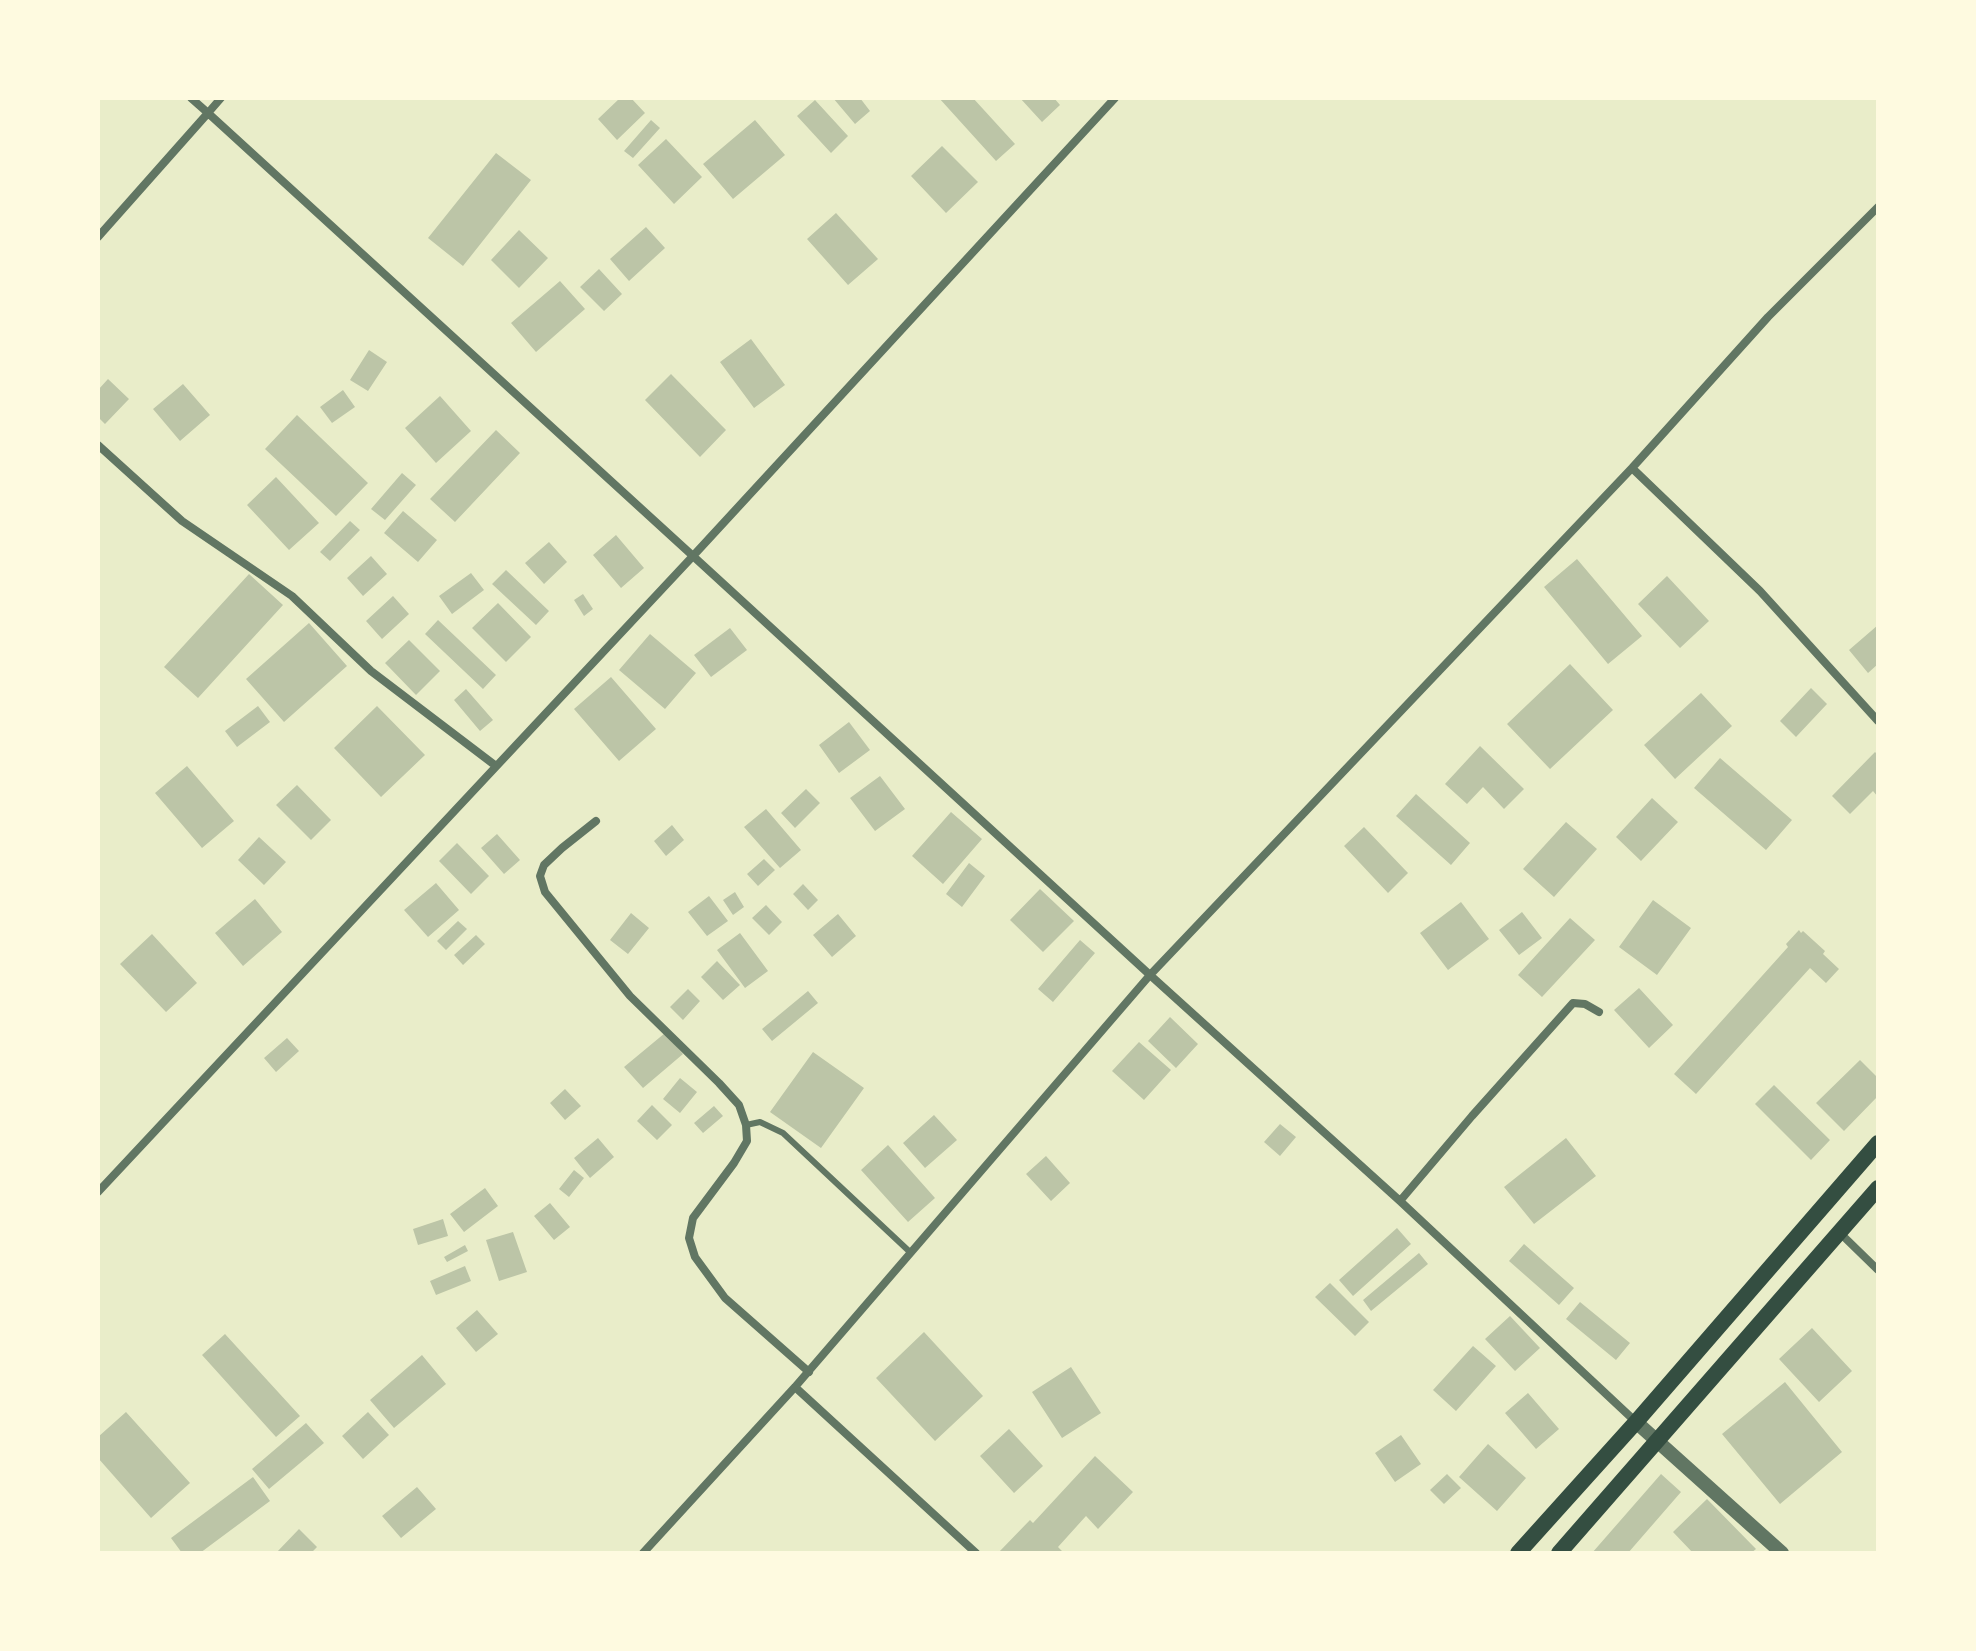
<!DOCTYPE html>
<html>
<head>
<meta charset="utf-8">
<style>
	body { margin:0 }
	#map { position:relative; width:1976px; height:1651px; overflow:hidden; background:#e9edc9; font-family:"Exo 2",sans-serif }
	canvas { display:block }
	.frame { position:absolute; inset:0; border:100px solid #fefae0; pointer-events:none }
</style>
</head>
<body>
<div id="map">
<canvas width="1976" height="1651"></canvas>
<div class="frame"></div>
</div>
<script>
const ctx = document.querySelector('canvas').getContext('2d');
ctx.lineJoin = 'round';
function fillPath(path, color) { ctx.fillStyle = color; ctx.fill(path, 'evenodd'); }
const shape = rows => new Path2D(rows.map(r => 'M' + r).join(''));
function strokePath(path, color, width, dash) { ctx.strokeStyle = color; ctx.lineWidth = width; ctx.lineCap = dash ? 'butt' : 'round'; ctx.setLineDash(dash || []); ctx.stroke(path); }
fillPath(shape([
	[620,98,631,98,645,113,617,140,598,119],
	[833,98,860,98,870,111,855,124],
	[939,98,973,98,1015,144,996,161],
	[1020,98,1054,98,1060,105,1042,122],
	[815,100,848,136,831,153,797,116],
	[651,120,660,128,633,158,624,151],
	[755,120,785,155,733,199,703,164],
	[666,139,702,177,674,204,638,165],
	[942,146,978,182,946,213,911,176],
	[496,153,531,180,463,266,428,238],
	[836,213,878,259,848,285,807,239],
	[646,227,665,248,629,281,610,259],
	[519,230,548,258,519,288,491,260],
	[599,269,622,294,604,311,580,287],
	[560,281,585,309,536,352,511,323],
	[751,339,785,385,754,408,720,362],
	[369,350,387,362,368,391,350,380],
	[671,374,726,430,700,457,645,400],
	[108,379,129,399,105,424,98,417,98,390],
	[183,384,210,415,180,441,153,409],
	[343,390,355,407,332,423,320,407],
	[440,396,471,431,436,463,405,428],
	[297,415,368,483,336,516,265,449],
	[496,430,520,453,455,522,430,499],
	[402,473,416,485,385,520,371,509],
	[276,477,319,523,289,550,247,505],
	[403,511,437,540,418,562,384,533],
	[350,521,360,530,330,561,320,552],
	[616,535,644,568,621,588,593,555],
	[549,542,567,562,544,584,525,563],
	[371,556,387,574,363,596,347,578],
	[1577,559,1642,636,1608,664,1544,587],
	[506,570,549,611,536,625,492,584],
	[471,573,484,590,452,614,439,596],
	[249,574,283,605,198,698,164,667],
	[1667,576,1709,621,1680,648,1638,604],
	[583,594,593,609,584,616,574,600],
	[393,596,409,614,382,639,366,621],
	[498,603,531,637,506,662,472,628],
	[438,620,496,675,483,689,425,634],
	[309,623,347,666,284,722,246,679],
	[1878,625,1878,664,1868,673,1849,650],
	[730,628,747,650,711,677,694,655],
	[650,634,696,673,665,709,619,670],
	[409,640,440,671,416,695,385,663],
	[1570,664,1613,710,1550,769,1507,724],
	[611,677,656,729,619,761,574,709],
	[1811,688,1827,704,1796,737,1780,721],
	[466,689,493,720,480,731,454,700],
	[1701,693,1732,726,1675,779,1644,745],
	[258,706,270,722,237,747,225,731],
	[377,706,425,755,381,797,334,748],
	[849,722,870,750,839,773,819,745],
	[1480,746,1524,789,1504,809,1483,787,1467,804,1445,784],
	[1875,752,1878,755,1878,797,1873,791,1850,814,1832,796],
	[1720,758,1792,820,1766,850,1694,788],
	[187,766,234,821,202,848,155,793],
	[880,776,905,809,875,831,850,798],
	[297,785,331,820,311,840,276,805],
	[806,789,820,803,795,828,781,813],
	[1416,794,1470,843,1451,865,1396,816],
	[1652,798,1678,822,1641,861,1616,837],
	[766,809,801,850,780,868,744,827],
	[951,812,982,839,943,884,912,856],
	[1566,822,1597,849,1554,897,1523,869],
	[672,825,684,840,666,856,654,841],
	[1364,827,1408,873,1388,893,1344,846],
	[497,834,520,860,504,874,481,848],
	[259,837,286,862,264,885,238,860],
	[457,843,489,876,471,894,439,861],
	[764,859,775,870,758,886,747,874],
	[969,863,985,876,962,907,946,894],
	[436,883,459,910,428,937,404,910],
	[803,884,818,900,808,910,793,894],
	[1040,889,1074,921,1043,952,1010,920],
	[735,892,744,907,733,915,723,900],
	[709,896,728,921,707,936,688,912],
	[255,899,282,932,243,966,215,933],
	[1653,900,1691,928,1657,975,1619,947],
	[1461,902,1489,939,1448,970,1420,933],
	[766,905,782,922,769,935,752,918],
	[1522,912,1542,938,1519,955,1499,930],
	[631,913,649,928,628,954,610,940],
	[838,914,856,936,832,957,813,935],
	[1570,918,1595,940,1542,997,1518,975],
	[458,921,467,929,446,950,437,941],
	[1799,930,1801,933,1803,931,1825,951,1823,954,1839,969,1826,983,1810,968,1696,1094,1674,1074,1788,947,1786,944],
	[740,933,768,971,745,988,717,950],
	[152,934,197,983,166,1012,120,964],
	[476,935,485,944,463,965,454,955],
	[1080,940,1095,953,1053,1002,1038,989],
	[717,961,740,985,723,1000,701,977],
	[1639,988,1673,1025,1649,1048,1614,1010],
	[688,989,700,1001,683,1020,670,1007],
	[808,991,818,1003,772,1041,762,1029],
	[1170,1017,1198,1044,1176,1068,1148,1041],
	[665,1033,683,1054,643,1088,624,1067],
	[287,1038,299,1051,276,1072,264,1058],
	[1139,1042,1171,1070,1144,1100,1112,1071],
	[813,1052,864,1088,821,1148,770,1112],
	[1860,1060,1878,1078,1878,1096,1844,1131,1816,1103],
	[680,1078,697,1092,680,1113,663,1099],
	[1774,1085,1830,1140,1811,1160,1755,1104],
	[565,1089,581,1106,565,1120,550,1103],
	[652,1105,672,1125,657,1140,637,1121],
	[714,1106,723,1116,703,1133,694,1123],
	[934,1115,957,1140,925,1168,903,1143],
	[1280,1124,1296,1137,1280,1156,1264,1142],
	[598,1138,614,1157,590,1178,574,1158],
	[1566,1138,1596,1176,1534,1224,1504,1187],
	[888,1145,935,1198,908,1222,861,1170],
	[1046,1156,1070,1183,1051,1201,1026,1174],
	[574,1170,584,1178,569,1197,559,1189],
	[485,1188,498,1206,464,1232,450,1214],
	[550,1203,570,1227,554,1240,534,1216],
	[443,1219,448,1236,418,1245,413,1229],
	[1397,1228,1411,1244,1353,1296,1339,1280],
	[513,1232,527,1272,499,1281,486,1240],
	[1524,1244,1574,1288,1559,1305,1509,1261],
	[465,1245,468,1251,447,1262,444,1257],
	[1419,1253,1428,1264,1371,1311,1363,1300],
	[465,1266,471,1281,436,1295,430,1281],
	[1330,1283,1369,1322,1355,1336,1315,1297],
	[1580,1302,1630,1343,1616,1360,1566,1319],
	[477,1310,498,1334,476,1352,456,1328],
	[1510,1316,1540,1348,1515,1371,1485,1339],
	[1812,1328,1852,1371,1819,1402,1779,1359],
	[924,1332,983,1396,935,1441,876,1378],
	[225,1334,300,1416,276,1437,202,1355],
	[1473,1346,1496,1366,1456,1411,1433,1390],
	[422,1355,446,1384,394,1428,370,1400],
	[1071,1367,1101,1413,1062,1438,1032,1392],
	[1785,1382,1842,1452,1780,1504,1722,1434],
	[1528,1393,1559,1429,1536,1449,1505,1413],
	[126,1412,190,1483,151,1518,98,1458,98,1437],
	[368,1412,389,1435,363,1459,342,1436],
	[306,1423,324,1443,269,1489,252,1469],
	[1009,1429,1043,1466,1014,1493,980,1456],
	[1401,1435,1421,1464,1395,1482,1375,1453],
	[1488,1444,1526,1478,1497,1511,1459,1477],
	[1095,1456,1133,1492,1098,1529,1086,1516,1058,1547,1064,1553,998,1553,1030,1520,1033,1523],
	[1447,1474,1461,1488,1444,1504,1430,1490],
	[1661,1474,1681,1492,1628,1553,1592,1553],
	[253,1477,270,1501,200,1553,182,1553,171,1538],
	[417,1487,436,1509,401,1538,382,1516],
	[1707,1499,1756,1549,1751,1553,1693,1553,1673,1532],
	[299,1529,317,1547,311,1553,276,1553]
]), '#bcc5a7');
strokePath(shape([
	[746,1125,760,1122,783,1133,911,1253]
]), '#617663', 6);
strokePath(shape([
	[98,237,208,113,191,98],
	[98,445,182,521,292,596,371,671,496,766],
	[1632,468,1760,591,1878,721],
	[596,821,562,848,544,865,540,876,545,892,630,996,719,1083,739,1105,746,1125,747,1141,734,1163,693,1218,689,1238,695,1257,725,1298,809,1372],
	[98,1192,693,556,208,113,221,98],
	[1400,1201,1472,1116,1573,1003,1585,1004,1599,1012],
	[1840,1233,1878,1270],
	[795,1387,976,1553],
	[1636,1422,1400,1201,1150,975,1632,468,1768,317,1878,207],
	[643,1553,795,1387,1150,975,693,556,1115,98]
]), '#617663', 8);
strokePath(shape([
	[1636,1422,1782,1553]
]), '#617663', 14);
strokePath(shape([
	[1518,1553,1636,1422,1878,1143],
	[1559,1553,1878,1188]
]), '#344e41', 16);
</script>
</body>
</html>
